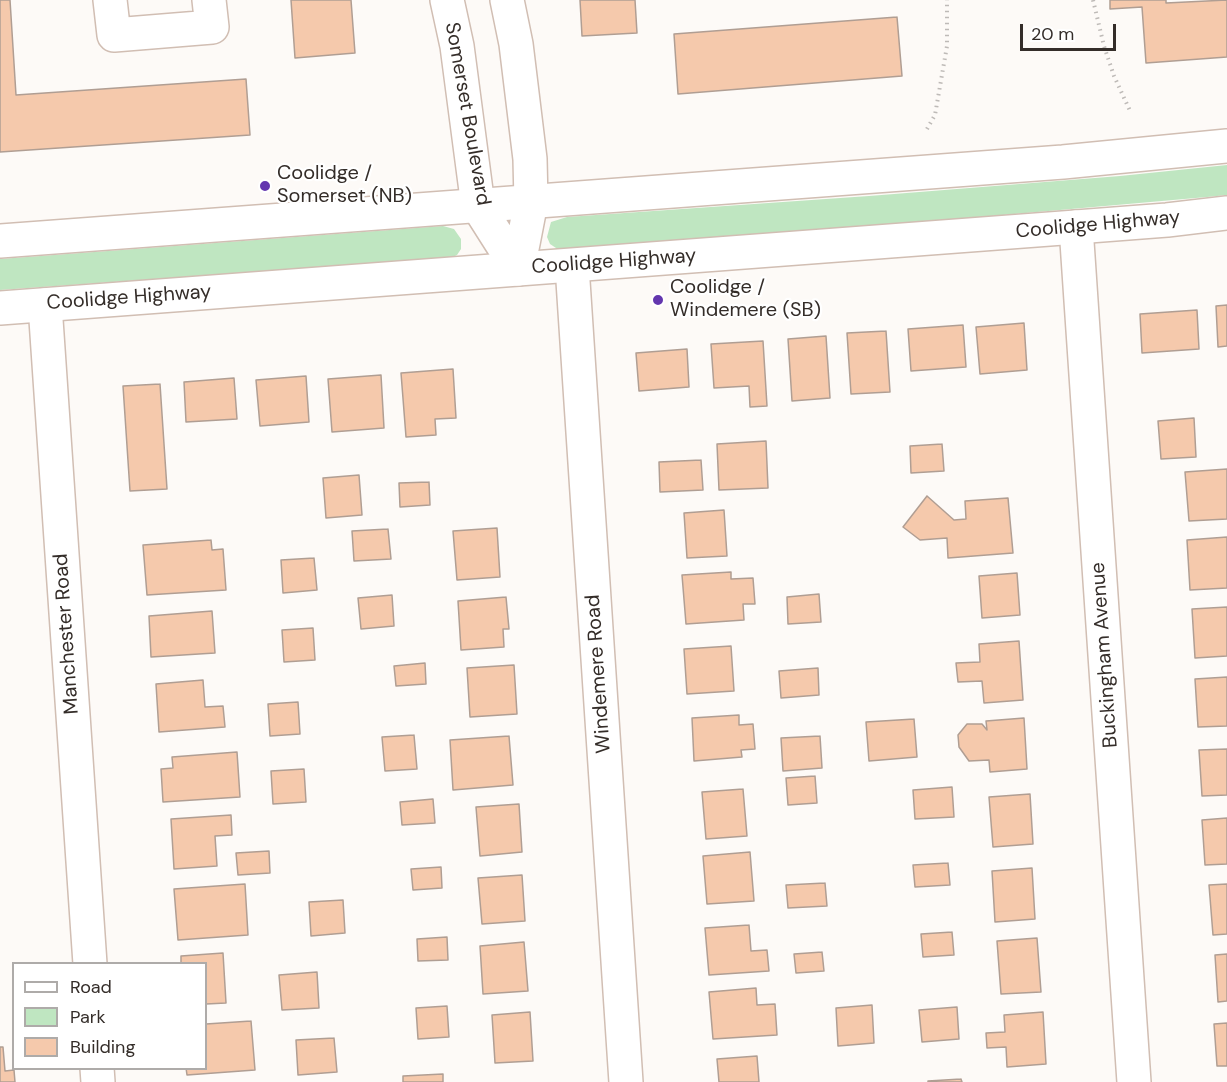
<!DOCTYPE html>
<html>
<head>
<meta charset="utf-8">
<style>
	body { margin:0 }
	#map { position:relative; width:1227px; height:1082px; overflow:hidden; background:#fdfaf7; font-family:"DM Sans",sans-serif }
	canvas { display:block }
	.legend { position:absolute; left:12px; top:962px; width:195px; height:108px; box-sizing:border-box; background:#fff; border:2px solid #aeaba9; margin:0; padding:8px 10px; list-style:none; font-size:18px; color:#342d29 }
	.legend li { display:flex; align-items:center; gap:12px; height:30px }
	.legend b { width:30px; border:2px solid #aeaba9 }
	.scale { position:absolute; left:1020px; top:24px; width:96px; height:27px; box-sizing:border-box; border:3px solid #342d29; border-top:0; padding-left:8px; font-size:18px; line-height:21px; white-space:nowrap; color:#342d29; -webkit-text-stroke:4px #fff; paint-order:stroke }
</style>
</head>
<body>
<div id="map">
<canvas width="1227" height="1082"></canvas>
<ul class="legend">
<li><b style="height:8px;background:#fff"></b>Road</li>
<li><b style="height:16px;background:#bfe6c1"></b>Park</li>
<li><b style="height:16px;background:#f5c9ac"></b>Building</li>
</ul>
<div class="scale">20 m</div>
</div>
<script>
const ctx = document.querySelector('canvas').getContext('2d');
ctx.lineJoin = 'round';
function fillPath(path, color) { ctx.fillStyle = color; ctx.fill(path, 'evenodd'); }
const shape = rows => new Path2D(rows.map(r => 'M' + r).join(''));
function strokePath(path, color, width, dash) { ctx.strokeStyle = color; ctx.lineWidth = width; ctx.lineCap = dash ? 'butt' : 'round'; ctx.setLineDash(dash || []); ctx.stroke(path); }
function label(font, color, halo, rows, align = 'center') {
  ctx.font = font + ' "DM Sans",sans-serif'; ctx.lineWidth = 4.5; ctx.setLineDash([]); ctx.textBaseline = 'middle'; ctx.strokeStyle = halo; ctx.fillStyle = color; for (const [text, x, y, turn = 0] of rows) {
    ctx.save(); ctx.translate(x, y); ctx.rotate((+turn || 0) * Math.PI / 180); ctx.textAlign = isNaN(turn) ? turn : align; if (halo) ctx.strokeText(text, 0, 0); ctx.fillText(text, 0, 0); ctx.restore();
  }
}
fillPath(shape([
	[1227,165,1227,195,1207,197,890,225,561,249,556,248,550,244,547,237,551,222,567,217,869,196,1120,176],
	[443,226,454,229,461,239,461,249,457,255,451,258,0,290,0,259]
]), '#bfe6c1');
const building = shape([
	[0,0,10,0,16,95,246,79,250,135,0,152,0,0],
	[291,0,351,0,355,53,295,58,291,0],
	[580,0,635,0,637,33,582,36,580,0],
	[1110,0,1166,0,1166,3,1227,0,1227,57,1146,63,1142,7,1110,9,1110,0],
	[897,17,902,76,678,94,674,34,897,17],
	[1227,305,1227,346,1218,347,1216,306,1227,305],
	[1197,310,1199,349,1142,353,1140,314,1197,310],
	[1024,323,1027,370,980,374,976,327,1024,323],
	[963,325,966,367,911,371,908,329,963,325],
	[886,331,890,392,851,394,847,333,886,331],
	[826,336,830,398,792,401,788,339,826,336],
	[763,341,767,406,750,407,749,386,714,388,711,344,763,341],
	[687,349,689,387,639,391,636,353,687,349],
	[453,369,456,418,435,419,436,435,406,437,401,373,453,369],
	[381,375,384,428,332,432,328,379,381,375],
	[306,376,309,422,260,426,256,380,306,376],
	[234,378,237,419,186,422,184,382,234,378],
	[160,384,167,489,130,491,123,386,160,384],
	[1194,418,1196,457,1161,459,1158,421,1194,418],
	[766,441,768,488,719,490,717,444,766,441],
	[942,444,944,471,911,473,910,446,942,444],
	[701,460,703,490,660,492,659,462,701,460],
	[1227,469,1227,519,1189,521,1185,472,1227,469],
	[359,475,362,515,326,518,323,478,359,475],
	[429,482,430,505,400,507,399,483,429,482],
	[927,496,954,520,966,519,965,501,1008,498,1013,553,948,558,947,538,920,540,903,527,927,496],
	[724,510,727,556,687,558,684,513,724,510],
	[497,528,500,577,457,580,453,531,497,528],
	[388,529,391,559,354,561,352,531,388,529],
	[1227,537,1227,588,1190,590,1187,540,1227,537],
	[211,540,212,550,223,549,226,590,147,595,143,545,211,540],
	[314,558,317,590,283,593,281,560,314,558],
	[731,572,731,579,753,578,755,604,743,604,744,620,686,624,682,575,731,572],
	[1017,573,1020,615,982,618,979,576,1017,573],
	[819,594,821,622,788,624,787,597,819,594],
	[392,595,394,626,361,629,358,598,392,595],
	[506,597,509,629,503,629,504,647,461,650,458,601,506,597],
	[1227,607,1227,656,1195,658,1192,609,1227,607],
	[212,611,215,653,151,657,149,616,212,611],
	[313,628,315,660,284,662,282,630,313,628],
	[1019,641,1023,700,984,703,982,681,958,682,956,663,980,662,979,644,1019,641],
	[731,646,734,691,687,694,684,649,731,646],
	[425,663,426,684,396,686,394,666,425,663],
	[514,665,517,714,470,717,467,668,514,665],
	[818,668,819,695,781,698,779,671,818,668],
	[1227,677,1227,726,1198,727,1195,679,1227,677],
	[203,680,205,707,223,706,225,727,159,732,156,684,203,680],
	[298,702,300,734,270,736,268,704,298,702],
	[739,715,739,725,753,724,755,749,741,750,742,757,694,761,692,718,739,715],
	[1024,718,1027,769,990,772,989,760,969,761,959,747,958,735,967,724,982,724,987,730,986,721,1024,718],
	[914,719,917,757,869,761,866,722,914,719],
	[414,735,417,769,385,771,382,737,414,735],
	[509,736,513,785,453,790,450,740,509,736],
	[820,736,822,768,783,771,781,738,820,736],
	[1227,749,1227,795,1202,796,1199,750,1227,749],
	[237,752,240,797,163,802,161,769,173,768,172,757,237,752],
	[304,769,306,802,273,804,271,771,304,769],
	[815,776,817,803,788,805,786,778,815,776],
	[952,787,954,817,915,819,913,790,952,787],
	[743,789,747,836,706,839,702,792,743,789],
	[1030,794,1033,844,993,847,989,797,1030,794],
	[433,799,435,823,402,825,400,802,433,799],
	[519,804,522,852,480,856,476,807,519,804],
	[231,815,232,835,215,836,217,866,174,869,171,819,231,815],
	[1227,818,1227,864,1205,865,1202,820,1227,818],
	[269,851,270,873,238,875,236,853,269,851],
	[750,852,754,901,707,904,703,856,750,852],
	[948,863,950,885,915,887,913,865,948,863],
	[441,867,442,888,413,890,411,869,441,867],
	[1032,868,1035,919,995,922,992,871,1032,868],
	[522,875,525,921,482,924,478,878,522,875],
	[825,883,827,906,788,908,786,885,825,883],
	[245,884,248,935,178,940,174,889,245,884],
	[1227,884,1227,934,1213,935,1209,885,1227,884],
	[343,900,345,933,311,936,309,902,343,900],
	[749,925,751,951,767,950,769,971,709,975,705,928,749,925],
	[952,932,954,955,923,957,921,934,952,932],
	[447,937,448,960,418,961,417,939,447,937],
	[1037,938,1041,992,1001,994,997,941,1037,938],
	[524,942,528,991,483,994,480,946,524,942],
	[822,952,824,971,796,973,794,954,822,952],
	[223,953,226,1003,206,1004,206,964,181,964,181,956,223,953],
	[1227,954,1227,1001,1218,1002,1215,955,1227,954],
	[317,972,319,1008,282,1010,279,975,317,972],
	[756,988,757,1005,775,1004,777,1035,713,1039,709,992,756,988],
	[872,1005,874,1043,838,1046,836,1008,872,1005],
	[447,1006,449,1037,418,1039,416,1008,447,1006],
	[957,1007,959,1039,922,1042,919,1010,957,1007],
	[530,1012,533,1061,495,1063,492,1015,530,1012],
	[1043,1012,1046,1064,1007,1067,1006,1047,987,1048,986,1033,1005,1032,1004,1015,1043,1012],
	[251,1021,255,1070,187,1075,186,1068,206,1068,206,1024,251,1021],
	[1227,1023,1227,1066,1217,1066,1214,1024,1227,1023],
	[334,1038,337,1072,298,1075,296,1040,334,1038],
	[0,1047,3,1047,5,1071,14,1070,15,1082,0,1082,0,1047],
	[757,1056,759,1082,719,1082,717,1059,757,1056],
	[443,1074,443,1082,403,1082,403,1076,443,1074],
	[961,1079,962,1082,928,1082,928,1081,961,1079]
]);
fillPath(building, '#f5c9ac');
strokePath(building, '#b09e93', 1.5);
const minor = shape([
	[110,0,114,35,212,27,209,0],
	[447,0,457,46,478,206,518,269],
	[507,0,516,44,530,159,531,202,518,269],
	[1076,227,1134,1082],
	[572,266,626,1082],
	[45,305,90,964],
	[97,1068,98,1082]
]);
const major = shape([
	[0,241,1063,162,1227,146],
	[0,308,1076,227,1167,220,1227,213]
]);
strokePath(minor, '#d1beb3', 36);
strokePath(major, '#d1beb3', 36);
strokePath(shape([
	[1093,0,1104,46,1114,76,1131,113],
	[927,129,935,115,947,46,947,0]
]), '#bebab7', 4, [1.5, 4.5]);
strokePath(minor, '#fff', 33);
strokePath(major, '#fff', 33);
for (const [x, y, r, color] of [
	[265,186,6,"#6336ae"],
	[658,300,6,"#6336ae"]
]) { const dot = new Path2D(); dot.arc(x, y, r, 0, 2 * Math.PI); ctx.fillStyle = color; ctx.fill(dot); strokePath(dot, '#fff', 2); }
label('20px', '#342d29', '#fff', [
	["Somerset Boulevard",467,114,80],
	["Coolidge Highway",1098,225,-5],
	["Coolidge Highway",614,262,-4],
	["Coolidge Highway",129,298,-4],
	["Manchester Road",67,634,-94],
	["Buckingham Avenue",1105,655,-94],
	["Windemere Road",599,674,-94]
]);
label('20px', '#342d29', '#fff', [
	["Coolidge /",277,174],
	["Somerset (NB)",277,197],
	["Coolidge /",670,288],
	["Windemere (SB)",670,311]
], 'left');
</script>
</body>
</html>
